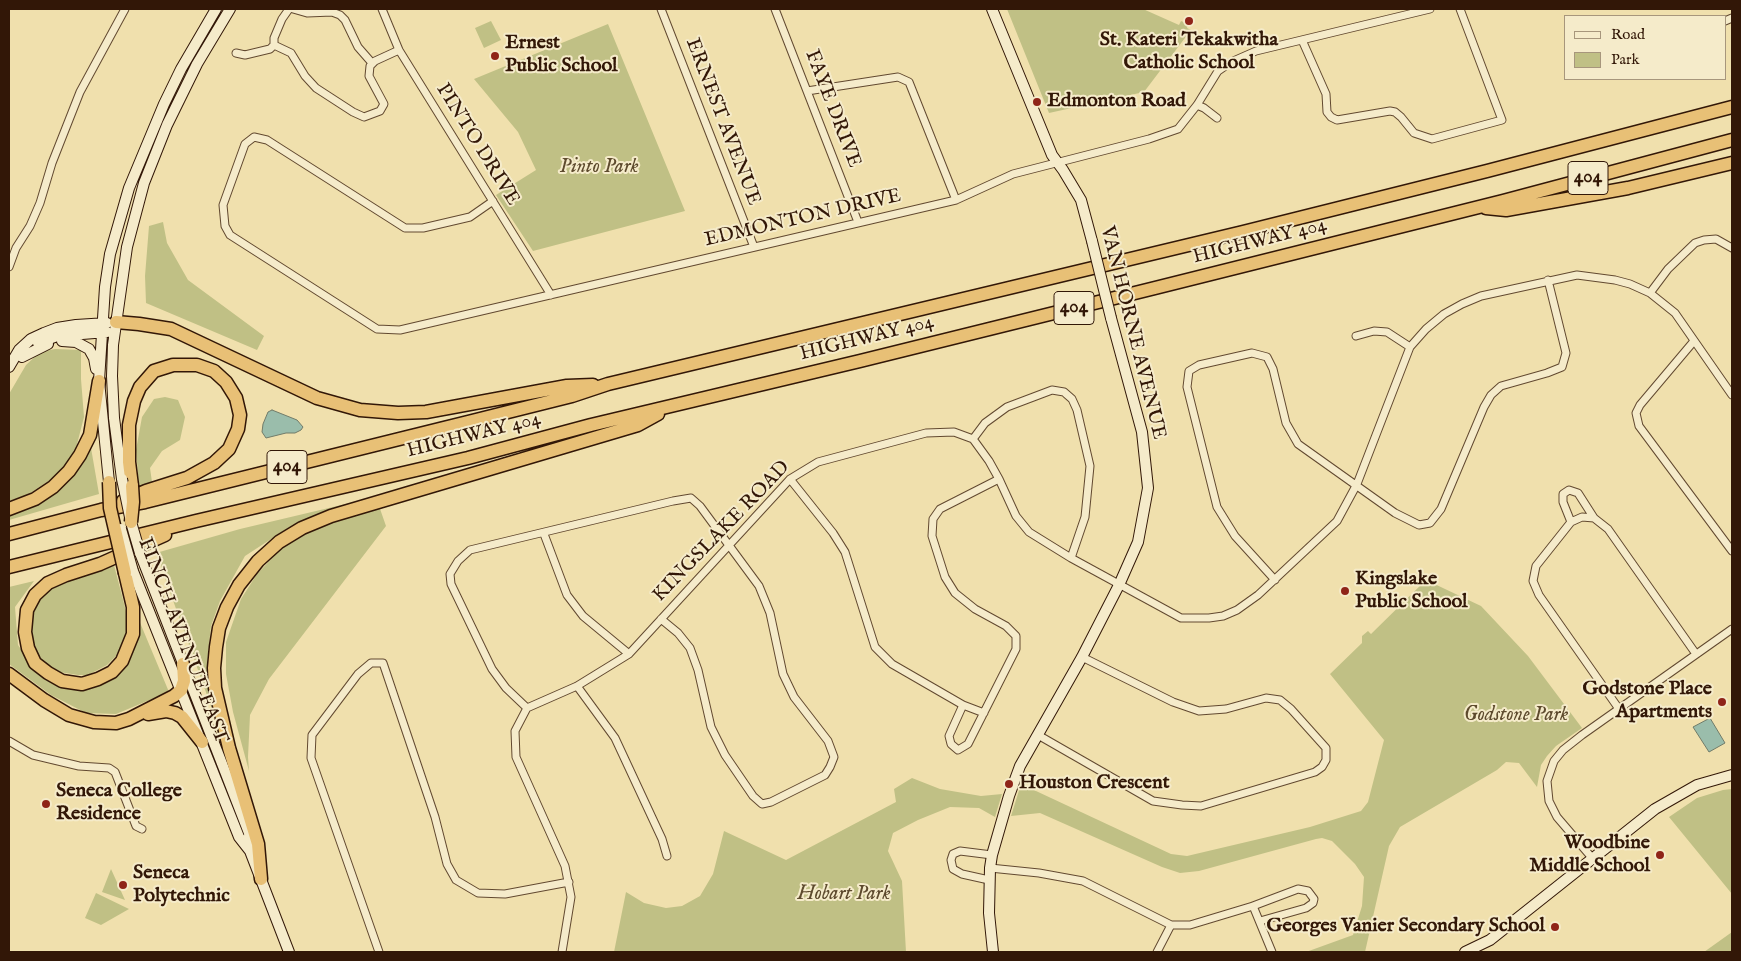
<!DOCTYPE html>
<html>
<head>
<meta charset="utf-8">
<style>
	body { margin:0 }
	#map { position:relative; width:1741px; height:961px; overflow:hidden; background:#f0e0ad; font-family:"IM FELL English",serif }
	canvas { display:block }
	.frame { position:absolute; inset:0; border:10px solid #321707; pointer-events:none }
	.legend { position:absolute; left:1564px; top:15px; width:162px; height:65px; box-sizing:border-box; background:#f5ebca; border:1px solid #a7967c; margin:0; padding:6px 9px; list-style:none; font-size:15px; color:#321707 }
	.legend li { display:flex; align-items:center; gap:10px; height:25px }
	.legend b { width:25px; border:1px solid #a7967c }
</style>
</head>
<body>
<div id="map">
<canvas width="1741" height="961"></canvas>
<div class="frame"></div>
<ul class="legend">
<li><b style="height:6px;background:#f5ebca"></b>Road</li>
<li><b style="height:14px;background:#c0c085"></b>Park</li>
</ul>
</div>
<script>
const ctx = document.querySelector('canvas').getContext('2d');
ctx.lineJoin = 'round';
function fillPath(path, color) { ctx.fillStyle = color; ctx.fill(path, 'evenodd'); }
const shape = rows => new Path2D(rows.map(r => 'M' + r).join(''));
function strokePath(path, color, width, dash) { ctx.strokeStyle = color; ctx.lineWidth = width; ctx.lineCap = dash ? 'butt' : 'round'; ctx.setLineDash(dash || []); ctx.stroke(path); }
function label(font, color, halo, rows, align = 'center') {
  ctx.font = font + ' "IM FELL English",serif'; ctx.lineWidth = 4; ctx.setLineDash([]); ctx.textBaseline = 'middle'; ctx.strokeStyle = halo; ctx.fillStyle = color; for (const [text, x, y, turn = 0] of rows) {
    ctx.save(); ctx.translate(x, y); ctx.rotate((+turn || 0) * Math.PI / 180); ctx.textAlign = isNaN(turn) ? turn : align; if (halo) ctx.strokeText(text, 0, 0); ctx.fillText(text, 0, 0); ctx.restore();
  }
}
fillPath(shape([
	[1007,9,1143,9,1179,25,1181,21,1188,24,1187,28,1191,30,1144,92,1049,113],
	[491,21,501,40,484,48,475,28],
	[608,24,685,211,533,251,496,195,536,170,518,132,474,79],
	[163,222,167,243,188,280,264,336,257,350,146,303,145,276,149,226],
	[55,349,81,350,81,379,84,417,75,452,67,469,27,495,9,501,9,394,26,365,40,352],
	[165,397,178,400,185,417,180,440,162,451,150,468,152,482,139,487,136,450,142,417,154,399],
	[91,448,99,494,9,520,9,514,38,505,61,487,77,469],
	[354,502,354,505,288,528,245,556,220,601,211,626,207,663,212,709,156,553,240,529],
	[379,506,386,526,269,679,250,715,248,757,249,771,233,712,226,674,226,642,241,599,257,574,281,549,310,530],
	[114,565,127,615,127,634,122,646,116,656,107,665,88,675,78,675,59,672,42,660,33,646,30,627,34,610,41,598,53,588,71,579],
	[1426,580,1481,606,1528,656,1582,728,1556,746,1547,756,1541,765,1537,787,1519,763,1506,762,1497,770,1400,827,1389,846,1365,952,1306,952,1353,935,1362,906,1364,877,1355,864,1332,841,1322,838,1316,839,1199,871,1180,873,1162,867,1040,813,1011,816,1021,784,1171,854,1187,856,1310,827,1361,811,1368,802,1384,740,1330,674,1362,643,1362,636,1368,631,1371,634],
	[34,581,15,607,18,645,36,671,82,688,99,686,114,679,126,667,138,638,136,613,169,692,116,714,86,713,51,695,9,664,9,587],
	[912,778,940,789,981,796,1002,794,995,817,979,808,950,807,918,820,893,833,888,851,902,881,906,952,614,952,626,892,644,903,666,908,682,906,700,896,713,874,724,831,786,860,896,802,894,789],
	[1732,789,1732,894,1669,817,1697,798,1723,790],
	[111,869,125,900,102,892],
	[96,893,129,909,101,925,85,918],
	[1732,932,1732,952,1704,952]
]), '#c0c085');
const water = shape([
	[272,410,297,420,303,427,301,430,295,433,286,433,266,438,262,432,263,424,268,412,272,410],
	[1710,718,1725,743,1709,752,1693,727,1710,718]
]);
fillPath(water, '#9abdab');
strokePath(water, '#707b69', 1);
const street = shape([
	[289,9,282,19,274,38,274,45,291,53,305,76,316,88,353,112,364,117,380,111,384,104,369,76,370,66,375,61,399,50],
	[293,9,307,13,332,12,340,15,345,20,358,47,372,63],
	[382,9,399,50,551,295],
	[661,9,754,247],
	[775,9,858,222],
	[1725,21,1732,18],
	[1302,40,1326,94,1327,112,1331,117,1337,120,1390,111,1395,112,1401,117,1414,133,1432,139,1502,120,1460,9],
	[236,53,245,55,270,49,274,45],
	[807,91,898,77,909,82,956,200],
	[1197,105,1204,108,1217,118],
	[493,201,470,217,423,228,405,228,267,140,254,137,245,144,223,205,225,226,230,235,377,329,400,330,956,200,1013,174,1149,139,1178,129,1197,105,1218,71,1231,62,1256,51,1430,9],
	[9,267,16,248,30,226,40,203,52,163,80,92,125,9],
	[1650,293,1668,269,1695,243,1704,240,1716,239,1732,248],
	[1356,336,1374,331,1387,332,1410,347],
	[1694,341,1640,405,1636,413,1639,426,1732,551],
	[973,439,985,423,1007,407,1052,390,1064,392,1072,399,1077,410,1090,466,1085,517,1071,558],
	[790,479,833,533,845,552,875,647,892,664,963,705,984,713],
	[1571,522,1563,502,1563,494,1569,490,1578,493,1594,518],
	[544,534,567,595,583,616,629,654],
	[1275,580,1235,536,1217,507,1187,387,1189,371,1199,365,1252,353,1267,357,1273,369,1286,423,1298,444,1395,513,1419,525,1430,523,1441,509,1484,407,1491,395,1501,386,1547,373,1562,367,1566,353,1548,280],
	[577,686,615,738,662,839,667,856],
	[963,705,949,736,951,744,958,750,968,744,1016,649,1016,636,1006,626,975,609,955,593,945,577,932,536,933,519,940,509,999,479],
	[527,708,506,688,492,669,451,584,450,574,458,561,470,550,673,501,691,498,700,506,759,586,770,613,783,674,794,697,828,741,834,757,830,767,825,775,771,802,762,804,753,796,725,755,711,727,698,670,690,648,678,633,661,619],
	[1619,709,1539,595,1533,581,1536,566,1571,522,1582,517,1594,518,1608,529,1696,654],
	[1038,735,1153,801,1182,805,1201,806,1315,772,1322,767,1326,760,1326,748,1291,709,1280,700,1266,698,1226,709,1199,711,1173,702,1082,657],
	[9,741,33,755,79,766,109,768,115,772,136,826,142,829],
	[1593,859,1557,817,1549,801,1547,781,1554,761,1563,750,1582,735,1732,629],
	[990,868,1039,873,1083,881,1171,925,1190,925,1253,906,1298,889,1308,891,1314,899,1313,903,1306,908,1260,921],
	[989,880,962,874,953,869,951,860,953,854,960,851,992,855],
	[1253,906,1272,952],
	[379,952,311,758,312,735,358,674,371,663,383,663,435,817,447,864,456,880,478,893,505,894,569,882],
	[562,952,571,897,565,866,516,757,515,731,527,708,577,686,629,654,790,479,818,462,926,433,954,432,973,439,989,461,999,479,1016,516,1029,532,1071,558,1181,618,1209,618,1223,616,1237,610,1258,595,1337,521,1357,484,1410,347,1426,329,1444,314,1462,304,1481,296,1577,275,1615,280,1630,284,1650,293,1675,313,1732,395],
	[1157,952,1171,925]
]);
const secondary = shape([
	[992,9,1052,155,1063,170,1081,200,1092,241],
	[62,341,76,342,89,349,94,358,96,369],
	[38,343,57,336,107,332],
	[22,357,48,344],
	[9,367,19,350,31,339,44,333,57,328,76,325,107,323],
	[122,479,114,418,112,376,113,345,127,247,144,183,167,125,197,64,230,9],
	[109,482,99,381,105,287,110,254,129,188,164,104,181,69,216,9],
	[140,553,249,833,250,851],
	[133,571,239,837,250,851,289,952],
	[993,952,989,913,990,868,992,855,1009,796,1020,766,1082,657,1119,585,1138,542,1148,488,1142,432,1111,318],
	[1465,952,1490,940,1655,809,1697,785,1732,775]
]);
const highway = shape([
	[1486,208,1506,210,1628,188,1732,163],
	[116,322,139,324,171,329,317,398,360,410,398,413,426,412,567,386,593,385],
	[123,501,146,491,187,478,214,463,229,449,238,429,240,415,236,398,226,382,214,371,197,365,173,365,154,371,140,387,134,401,129,425,129,462,132,486],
	[9,509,35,499,53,487,69,471,80,455,90,435,99,381],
	[9,534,101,510,145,502,472,421,572,396,608,384,1243,232,1487,171,1732,107],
	[9,567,196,521,468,458,591,425,860,361,1155,288,1503,201,1732,140],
	[125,573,133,607,133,634,122,661,112,672,98,679,82,684,62,681,48,673,35,663,28,648,25,632,27,610,35,595,48,583,66,575,100,564,165,535],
	[9,674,44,700,69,715,94,722,116,723,129,719,174,696,181,690,184,681,183,664],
	[148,714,166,711,175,713,182,717,202,742],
	[261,879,258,844,229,748,215,688,214,668,216,647,219,628,227,607,239,585,258,561,279,542,302,528,331,516,638,425,658,414]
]);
strokePath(street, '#624930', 9);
strokePath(secondary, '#321707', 12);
strokePath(highway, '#321707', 15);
strokePath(street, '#f5ebca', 7);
strokePath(secondary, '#f5ebca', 10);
strokePath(highway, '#e8c076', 12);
const secondaryBridge = shape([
	[1092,241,1111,318],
	[122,479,131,522,140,553],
	[121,529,133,571]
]);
const highwayBridge = shape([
	[109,482,110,508,125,573],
	[131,522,133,502,132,486]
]);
strokePath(secondaryBridge, '#321707', 12, []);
strokePath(highwayBridge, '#321707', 15, []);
strokePath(secondaryBridge, '#f5ebca', 10);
strokePath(highwayBridge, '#e8c076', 12);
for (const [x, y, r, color] of [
	[1189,21,5,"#8f2418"],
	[495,56,5,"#8f2418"],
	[1037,102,5,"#8f2418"],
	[1345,591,5,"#8f2418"],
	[1722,702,5,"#8f2418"],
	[1009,784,5,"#8f2418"],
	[46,804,5,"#8f2418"],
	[1660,855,5,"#8f2418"],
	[123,885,5,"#8f2418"],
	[1555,927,5,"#8f2418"]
]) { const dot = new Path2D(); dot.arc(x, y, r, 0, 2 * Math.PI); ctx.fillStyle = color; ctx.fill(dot); strokePath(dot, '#f5ebca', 2); }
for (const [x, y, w] of [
	[1588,178,40],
	[1074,308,40],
	[287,467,40]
]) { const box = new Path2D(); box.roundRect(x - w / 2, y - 16.5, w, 33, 4); ctx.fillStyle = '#f5ebca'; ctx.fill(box); strokePath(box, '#321707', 1); }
label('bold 19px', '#321707', null, [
	["404",1588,178],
	["404",1074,308],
	["404",287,467]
]);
label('bold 20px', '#321707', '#f5ebca', [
	["St. Kateri Tekakwitha",1189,41,"center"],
	["Catholic School",1189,64,"center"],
	["Ernest",505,44],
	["Public School",505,67],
	["Edmonton Road",1047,102],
	["Kingslake",1355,580],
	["Public School",1355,603],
	["Godstone Place",1712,690,"right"],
	["Apartments",1712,713,"right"],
	["Houston Crescent",1019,784],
	["Seneca College",56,792],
	["Residence",56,815],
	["Woodbine",1650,844,"right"],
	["Middle School",1650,867,"right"],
	["Seneca",133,874],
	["Polytechnic",133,897],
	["Georges Vanier Secondary School",1545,927,"right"]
], 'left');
label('20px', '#321707', '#f5ebca', [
	["FAYE DRIVE",832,109,69],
	["ERNEST AVENUE",722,122,69],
	["PINTO DRIVE",477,145,58],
	["EDMONTON DRIVE",803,219,-13],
	["HIGHWAY 404",1260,242,-14],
	["VAN HORNE AVENUE",1132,333,76],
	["HIGHWAY 404",867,339,-14],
	["HIGHWAY 404",474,436,-14],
	["KINGSLAKE ROAD",722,532,-46],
	["FINCH AVENUE EAST",182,641,69]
]);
label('italic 20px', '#5d4a2d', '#f5ebca', [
	["Pinto Park",599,168],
	["Godstone Park",1516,716],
	["Hobart Park",844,895]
]);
</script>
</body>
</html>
